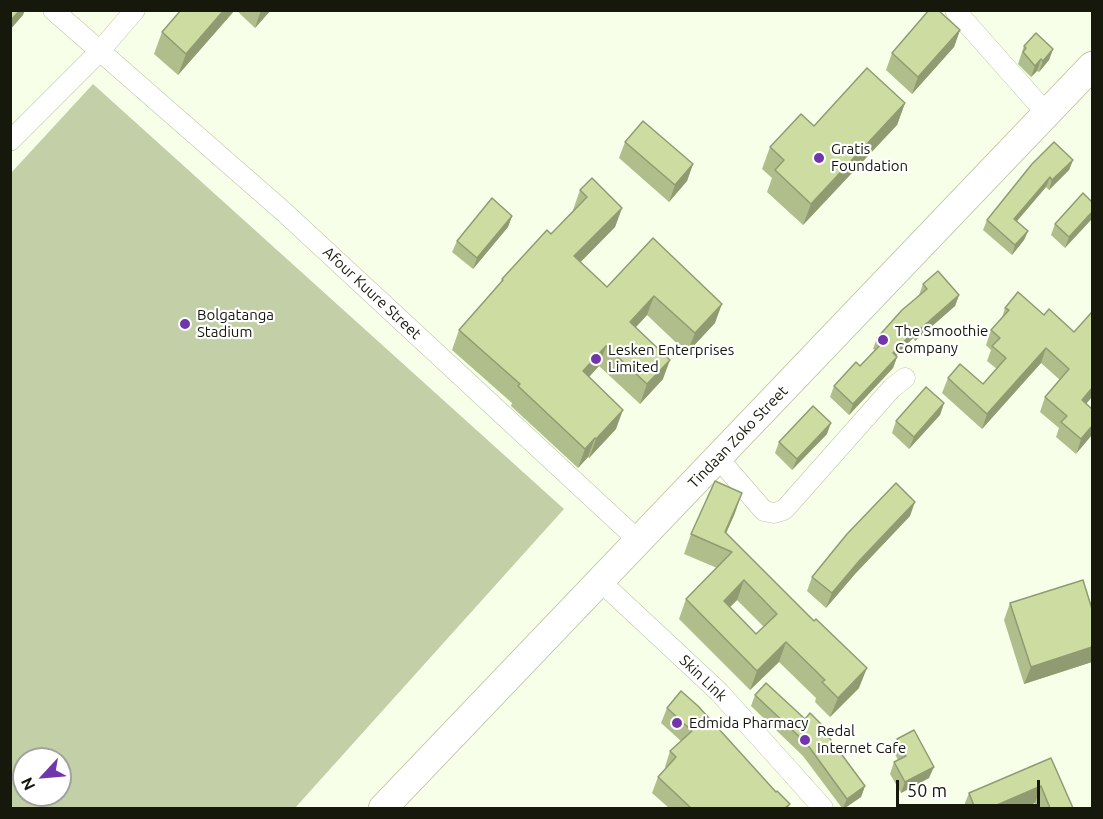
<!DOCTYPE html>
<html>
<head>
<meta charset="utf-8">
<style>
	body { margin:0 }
	#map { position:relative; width:1103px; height:819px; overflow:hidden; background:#f8ffe9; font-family:Ubuntu,sans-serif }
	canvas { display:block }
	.frame { position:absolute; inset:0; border:12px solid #15180b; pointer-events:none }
	.north { position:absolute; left:12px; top:747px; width:60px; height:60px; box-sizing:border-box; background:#fff; border:2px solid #a1a39d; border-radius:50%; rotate:244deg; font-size:16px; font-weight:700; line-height:24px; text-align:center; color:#15180b }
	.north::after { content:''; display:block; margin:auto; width:21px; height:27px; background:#7136ac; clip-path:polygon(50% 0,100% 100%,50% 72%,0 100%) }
	.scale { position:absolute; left:896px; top:780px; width:144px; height:27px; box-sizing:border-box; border:3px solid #15180b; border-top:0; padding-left:8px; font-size:18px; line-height:21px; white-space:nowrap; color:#15180b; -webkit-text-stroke:4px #fff; paint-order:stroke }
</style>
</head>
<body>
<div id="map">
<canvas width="1103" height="819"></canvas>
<div class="frame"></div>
<div class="north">N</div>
<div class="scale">50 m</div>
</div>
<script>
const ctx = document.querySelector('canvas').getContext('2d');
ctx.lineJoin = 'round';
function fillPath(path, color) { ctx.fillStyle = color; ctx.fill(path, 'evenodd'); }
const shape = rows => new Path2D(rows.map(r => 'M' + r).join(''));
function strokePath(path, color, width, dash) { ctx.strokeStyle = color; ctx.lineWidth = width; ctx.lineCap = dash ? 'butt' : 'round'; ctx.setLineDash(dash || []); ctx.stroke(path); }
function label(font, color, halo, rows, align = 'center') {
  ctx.font = font + ' Ubuntu,sans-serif'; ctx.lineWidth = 4.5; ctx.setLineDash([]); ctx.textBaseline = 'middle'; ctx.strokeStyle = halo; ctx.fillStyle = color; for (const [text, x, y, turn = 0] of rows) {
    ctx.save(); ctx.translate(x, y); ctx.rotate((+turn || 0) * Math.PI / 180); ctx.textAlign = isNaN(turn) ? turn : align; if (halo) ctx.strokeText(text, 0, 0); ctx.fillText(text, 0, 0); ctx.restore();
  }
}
fillPath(shape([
	[93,84,564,509,295,808,11,808,11,173],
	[24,759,60,759,60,795,24,795]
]), '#c3cfa6');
const street = shape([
	[53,10,284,212,639,541],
	[955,10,1047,114],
	[10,141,99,52,135,10],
	[718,458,764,511,774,513,781,511,785,509,892,388,905,378],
	[600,581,719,692,823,808]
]);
const secondary = shape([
	[383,808,1092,66]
]);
strokePath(street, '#bdc7a4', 21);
strokePath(secondary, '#bdc7a4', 30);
strokePath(street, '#fff', 20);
strokePath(secondary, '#fff', 28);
fillPath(shape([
	[235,10,178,75,154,54,162,32],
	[236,10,271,10,255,28],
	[960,30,954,47,912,94,886,70,892,53],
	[1024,46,1053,49,1049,60,1039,72,1037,71,1031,77,1018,64],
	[905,103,897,125,803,225,767,192,772,178,762,169,770,147,814,126],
	[625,142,693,164,687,181,669,202,619,158],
	[1073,160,1069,170,1049,190,1046,187,1017,221,1028,231,1024,240,1012,255,983,230,987,220],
	[580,190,622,208,615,227,580,262,607,287,653,238,715,323,687,353,647,315,636,327,663,379,640,404,599,366,589,377,616,429,589,458,588,457,578,468,511,406,512,403,452,350,459,330,500,284,502,279,551,234,574,210,573,210],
	[1092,202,1065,248,1051,235,1055,224],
	[512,216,508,227,473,269,452,252,457,241],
	[923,284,959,295,955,306,915,341,913,338,896,356,897,357,893,368,849,415,830,397,834,386,860,366,875,350,873,349,877,338,919,295],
	[1005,308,1044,315,1087,404,1092,409,1076,454,1056,437,1059,428,1040,412,1045,397,1060,380,1041,363,982,429,942,393,948,378,983,384,997,369,987,361,991,350,986,345,991,330,1002,318],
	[944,403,940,415,909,449,892,433,896,421],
	[827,434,792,470,775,453,779,442],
	[735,513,726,533,859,688,830,717,815,702,816,698,779,662,750,690,679,619,686,599,717,568,684,554,691,534],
	[737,600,764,627,756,634,730,607],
	[910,516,855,574,826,608,807,591,812,577],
	[1010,603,1092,609,1092,662,1024,684,1004,620],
	[755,695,805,719,824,727,823,729,865,786,861,797,845,808,842,808,803,756,751,706],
	[667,708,790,804,788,808,669,808,652,793,658,777,666,768,665,767,670,751,681,741,661,723],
	[897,739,929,778,901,793,890,774,894,762,898,760,893,750],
	[1051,758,1073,808,1037,808,1035,803,1022,808,963,808,969,793]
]), '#b0be8b');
fillPath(shape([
	[20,10,25,10,23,15,10,30,10,21],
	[224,10,235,10,178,75,186,54],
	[261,10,271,10,255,28],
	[1024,10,1041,10,1041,12,1023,12],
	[960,30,954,47,912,94,918,77],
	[1053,49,1049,60,1039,72,1043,61],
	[1041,59,1037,71,1031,77,1035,66],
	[905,103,897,125,803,225,811,204],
	[1073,160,1069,170,1049,190,1052,180],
	[693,164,687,181,669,202,675,185],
	[1050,177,1046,187,1011,228,1014,219],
	[622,208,615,227,567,276,574,256],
	[1092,212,1092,219,1065,248,1069,237],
	[512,216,508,227,473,269,477,258],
	[1028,231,1024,240,1012,255,1015,245],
	[959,295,955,306,915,341,919,330],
	[654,296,647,315,623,341,630,322],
	[722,304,715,323,687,353,695,333],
	[917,328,913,338,889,364,893,353],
	[606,346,599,366,576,391,583,371],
	[1046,348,1041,363,982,429,987,414],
	[897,357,893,368,849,415,853,404],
	[670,360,663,379,640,404,647,384],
	[1092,388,1092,397,1077,415,1082,400],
	[944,403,940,415,909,449,914,437],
	[623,410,616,429,589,458,596,439],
	[831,423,827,434,792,470,797,459],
	[1092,426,1092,435,1076,454,1081,439],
	[595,438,588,457,578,468,585,449],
	[742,493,735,513,720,547,725,532],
	[915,502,910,516,855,574,826,608,832,593,860,560],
	[744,580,737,600,716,621,724,601],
	[786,642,779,662,750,690,757,671],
	[1092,647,1092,662,1024,684,1031,667],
	[867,668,859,688,830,717,838,698],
	[934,767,929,778,901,793,905,782],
	[865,786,861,797,845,808,843,808,847,799],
	[1041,786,1035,803,1022,808,996,808,997,805]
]), '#909b71');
const building = shape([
	[10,10,20,10,10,21,10,10],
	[181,10,224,10,186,54,162,32,181,10],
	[929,10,938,10,960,30,918,77,892,53,929,10],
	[1036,33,1053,49,1043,61,1041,59,1035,66,1023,52,1026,48,1024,46,1036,33],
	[867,68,905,103,811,204,775,170,784,160,770,147,801,114,814,126,867,68],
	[643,121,693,164,675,185,625,142,643,121],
	[1054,142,1073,160,1052,180,1050,177,1014,219,1028,231,1015,245,987,220,1032,164,1054,142],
	[592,178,622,208,574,256,607,287,653,238,722,304,695,333,654,296,630,322,670,360,647,384,606,346,583,371,623,410,596,439,595,438,585,449,518,386,520,384,459,330,503,280,502,279,547,230,551,234,587,197,580,190,592,178],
	[1083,193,1092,202,1092,212,1069,237,1055,224,1083,193],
	[492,198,512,216,477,258,457,241,492,198],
	[938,271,959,295,919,330,917,328,893,353,897,357,853,404,834,386,856,362,860,366,882,343,877,338,902,310,927,289,923,284,938,271],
	[1018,292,1044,315,1049,309,1074,332,1092,312,1092,388,1082,400,1092,409,1092,426,1081,439,1061,422,1067,416,1045,397,1069,369,1046,348,987,414,948,378,960,364,983,384,1006,358,992,346,1000,338,991,330,1009,310,1005,308,1018,292],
	[926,387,944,403,914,437,896,421,926,387],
	[813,406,831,423,797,459,779,442,813,406],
	[715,481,742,493,725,532,814,621,816,619,867,668,838,698,822,682,825,680,786,642,757,671,686,599,732,552,691,534,715,481],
	[744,580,777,614,756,634,724,601,744,580],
	[896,483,915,502,860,560,832,593,812,577,847,534,896,483],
	[1083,580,1092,609,1092,647,1031,667,1010,603,1083,580],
	[766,683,805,719,810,713,824,727,822,728,865,786,847,799,807,744,755,695,766,683],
	[681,691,698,706,776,792,777,791,790,804,785,808,691,808,658,777,676,757,670,751,692,731,667,708,681,691],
	[914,730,934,767,905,782,894,762,906,756,897,739,914,730],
	[1051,758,1073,808,1050,808,1041,786,997,805,998,808,975,808,969,793,1051,758]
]);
fillPath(building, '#cddda2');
strokePath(building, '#909b71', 1.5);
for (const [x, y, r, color] of [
	[819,158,6,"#7136ac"],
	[185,324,6,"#7136ac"],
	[883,340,6,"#7136ac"],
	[596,359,6,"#7136ac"],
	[677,723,6,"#7136ac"],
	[805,740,6,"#7136ac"]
]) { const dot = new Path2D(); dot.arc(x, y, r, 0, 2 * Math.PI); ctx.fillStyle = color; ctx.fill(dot); strokePath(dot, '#fff', 2); }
label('15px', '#15180b', '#fff', [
	["Gratis",831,149],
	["Foundation",831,166],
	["Bolgatanga",197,315],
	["Stadium",197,332],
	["The Smoothie",895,331],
	["Company",895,348],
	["Lesken Enterprises",608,350],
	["Limited",608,367],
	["Edmida Pharmacy",689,723],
	["Redal",817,731],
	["Internet Cafe",817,748]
], 'left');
label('15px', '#15180b', '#fff', [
	["Afour Kuure Street",372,293,43],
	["Tindaan Zoko Street",738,437,-46],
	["Skin Link",703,678,44]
]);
</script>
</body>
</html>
